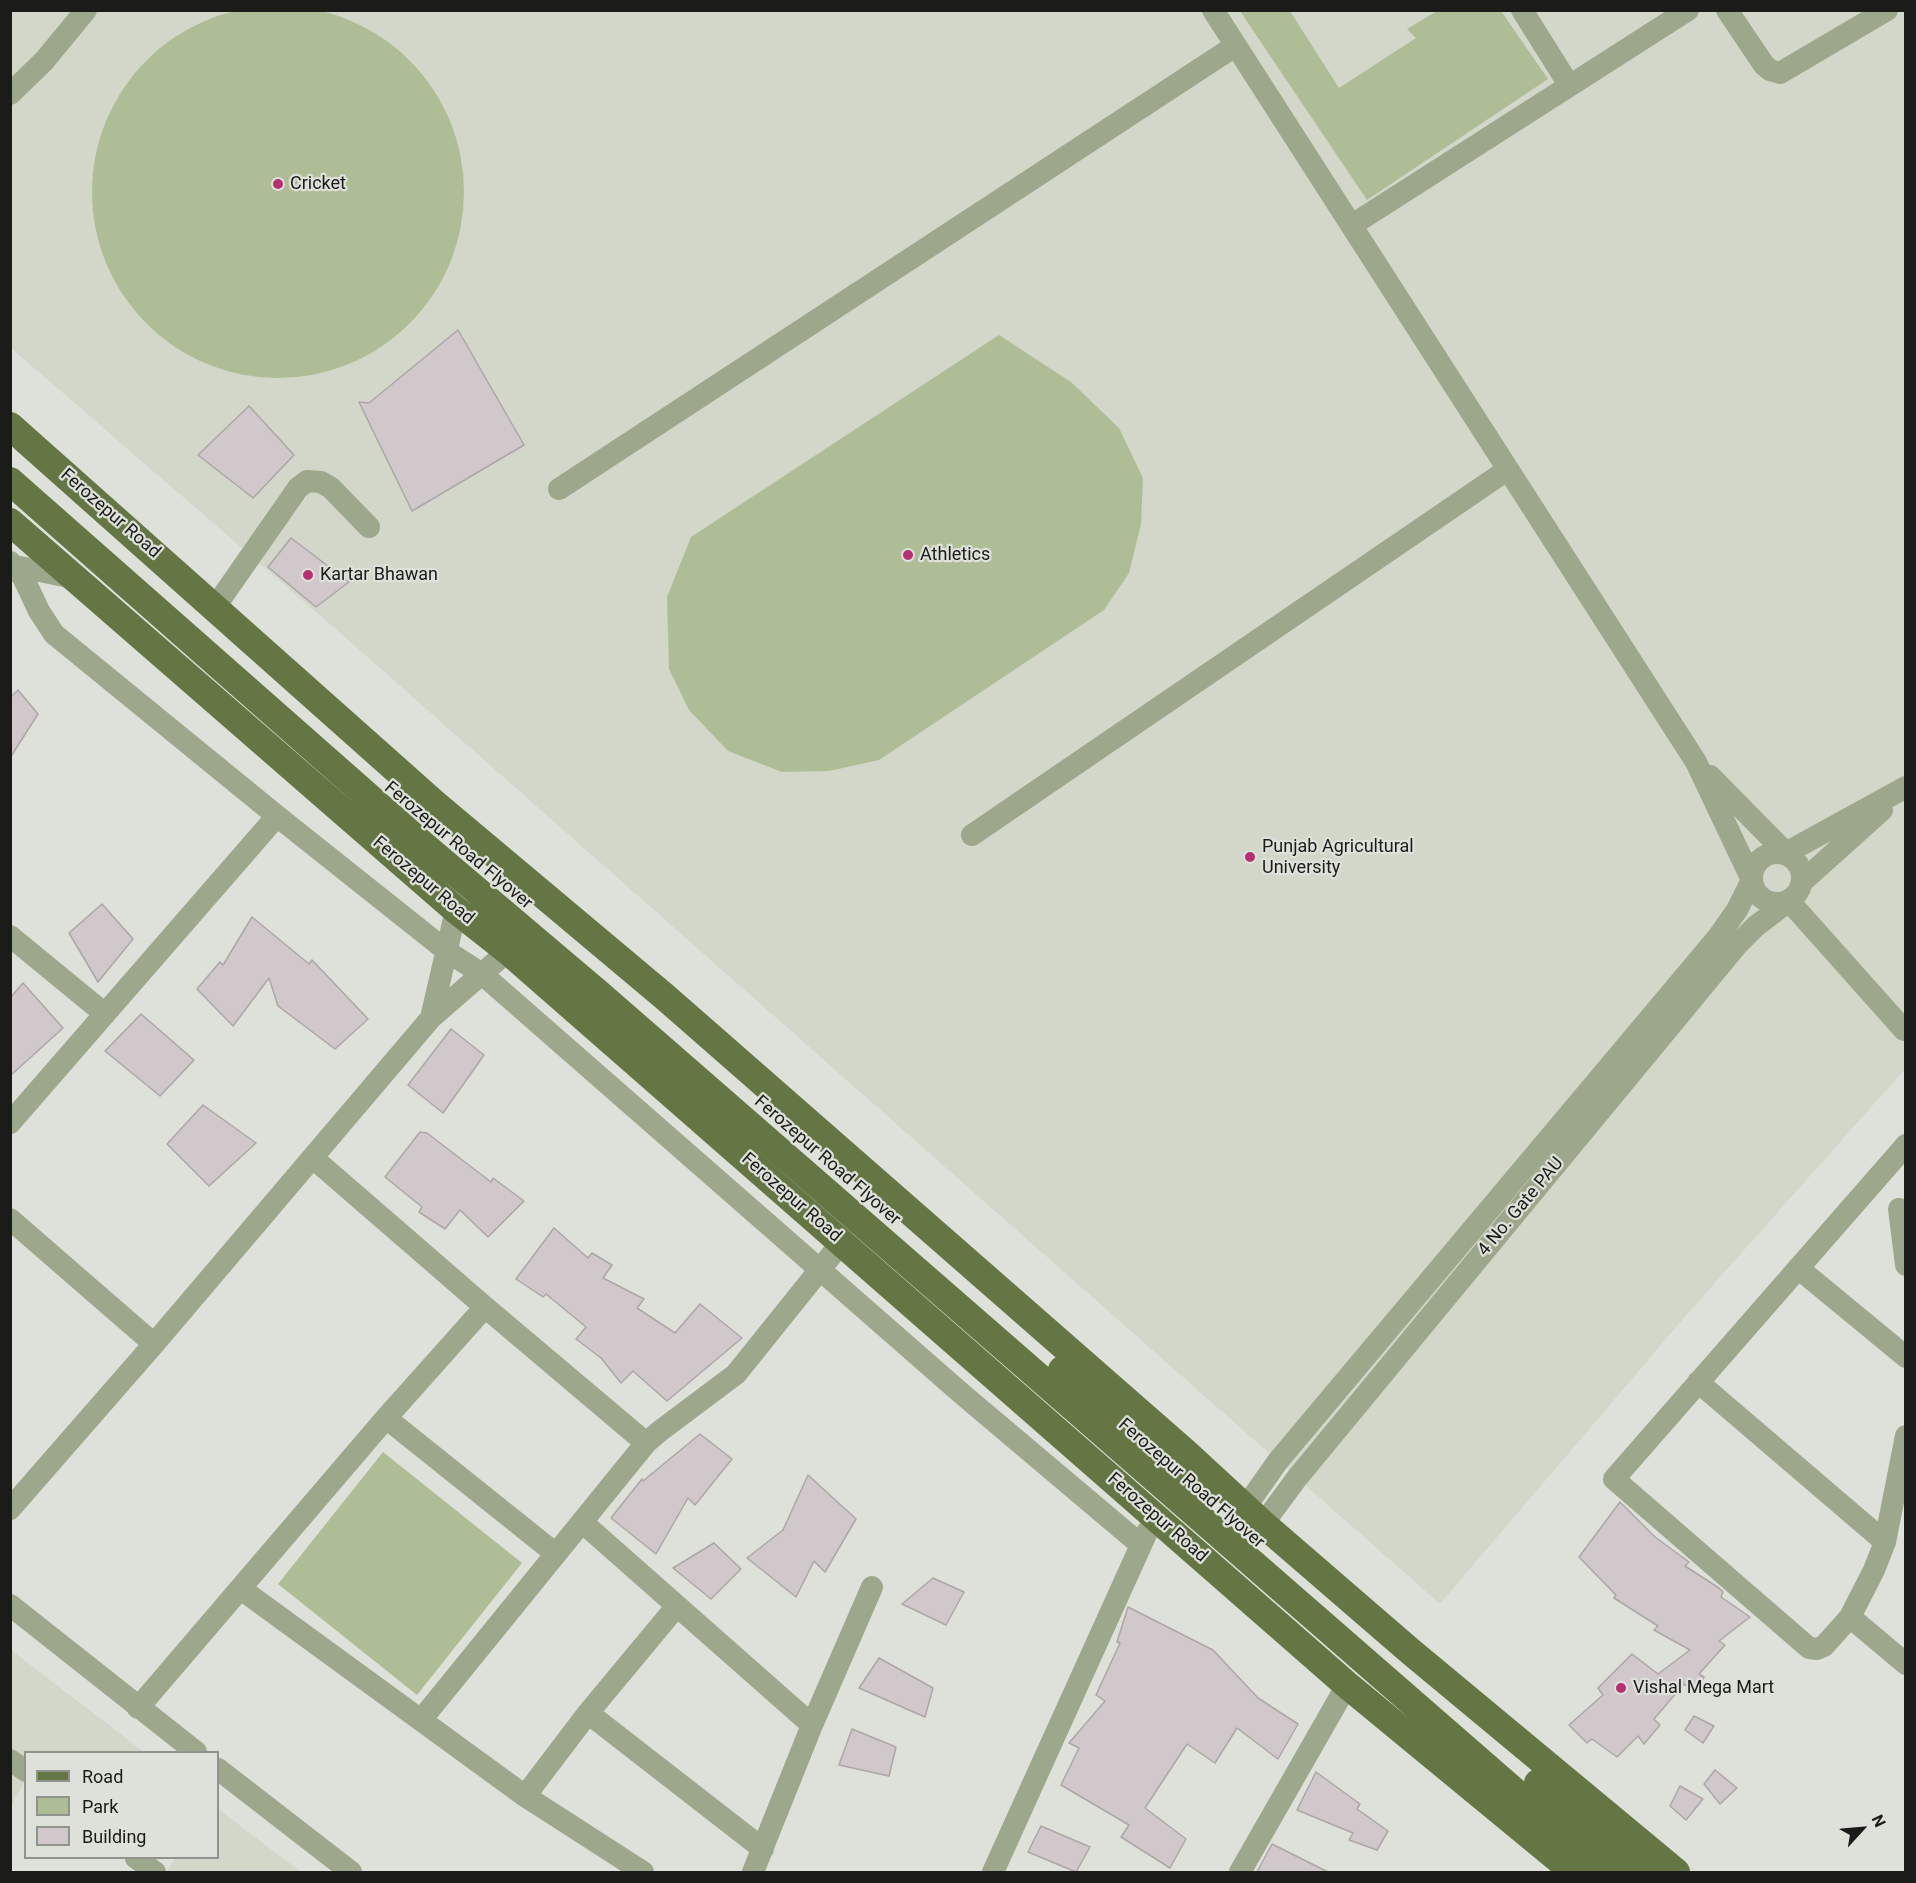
<!DOCTYPE html>
<html>
<head>
<meta charset="utf-8">
<style>
	body { margin:0 }
	#map { position:relative; width:1916px; height:1883px; overflow:hidden; background:#dee1da; font-family:Roboto,sans-serif }
	canvas { display:block }
	.frame { position:absolute; inset:0; border:12px solid #1b1c19; pointer-events:none }
	.legend { position:absolute; left:24px; top:1751px; width:195px; height:108px; box-sizing:border-box; background:#dee1da; border:2px solid #90928d; margin:0; padding:8px 10px; list-style:none; font-size:18px; color:#1b1c19 }
	.legend li { display:flex; align-items:center; gap:12px; height:30px }
	.legend b { width:30px; border:2px solid #90928d }
	.north { position:absolute; left:1832px; top:1799px; width:60px; height:60px; -webkit-text-stroke:4px #dee1da; paint-order:stroke; rotate:64deg; font-size:16px; font-weight:700; line-height:24px; text-align:center; color:#1b1c19 }
	.north::after { content:''; display:block; margin:auto; width:21px; height:27px; background:#1b1c19; clip-path:polygon(50% 0,100% 100%,50% 72%,0 100%) }
</style>
</head>
<body>
<div id="map">
<canvas width="1916" height="1883"></canvas>
<div class="frame"></div>
<ul class="legend">
<li><b style="height:8px;background:#657645"></b>Road</li>
<li><b style="height:16px;background:#afbd97"></b>Park</li>
<li><b style="height:16px;background:#d1c8cb"></b>Building</li>
</ul>
<div class="north">N</div>
</div>
<script>
const ctx = document.querySelector('canvas').getContext('2d');
ctx.lineJoin = 'round';
function fillPath(path, color) { ctx.fillStyle = color; ctx.fill(path, 'evenodd'); }
const shape = rows => new Path2D(rows.map(r => 'M' + r).join(''));
function strokePath(path, color, width, dash) { ctx.strokeStyle = color; ctx.lineWidth = width; ctx.lineCap = dash ? 'butt' : 'round'; ctx.setLineDash(dash || []); ctx.stroke(path); }
function label(font, color, halo, rows, align = 'center') {
  ctx.font = font + ' Roboto,sans-serif'; ctx.lineWidth = 4.5; ctx.setLineDash([]); ctx.textBaseline = 'middle'; ctx.strokeStyle = halo; ctx.fillStyle = color; for (const [text, x, y, turn = 0] of rows) {
    ctx.save(); ctx.translate(x, y); ctx.rotate((+turn || 0) * Math.PI / 180); ctx.textAlign = isNaN(turn) ? turn : align; if (halo) ctx.strokeText(text, 0, 0); ctx.fillText(text, 0, 0); ctx.restore();
  }
}
fillPath(shape([
	[11,11,1905,11,1905,1069,1689,1312,1440,1604,355,646,11,348],
	[11,1650,144,1752,26,1752,25,1780,11,1806],
	[218,1809,301,1872,167,1872,175,1858,218,1858]
]), '#d2d7c9');
fillPath(shape([
	'92 192a186 186 0 1 1 372 0a186 186 0 1 1-372 0Z',
	[1240,11,1290,11,1339,88,1416,38,1407,29,1437,11,1501,11,1548,79,1367,200],
	[999,335,1071,382,1119,428,1143,478,1141,524,1129,573,1104,610,879,760,829,771,782,772,728,751,689,710,669,669,667,597,691,537],
	[383,1452,522,1563,417,1695,278,1584]
]), '#afbd97');
const building = shape([
	[458,330,524,445,412,511,359,402,369,403,458,330],
	[249,406,294,455,253,498,198,455,249,406],
	[291,538,349,582,316,607,268,567,291,538],
	[18,690,38,714,10,758,10,698,18,690],
	[102,904,133,939,98,982,69,933,102,904],
	[252,917,309,964,312,960,368,1019,335,1049,278,1006,269,978,233,1026,197,989,220,962,223,965,252,917],
	[23,983,63,1028,10,1076,10,998,23,983],
	[141,1014,194,1060,160,1096,105,1051,141,1014],
	[451,1029,484,1055,443,1113,408,1085,451,1029],
	[203,1105,256,1143,209,1186,167,1144,203,1105],
	[420,1132,427,1133,491,1182,493,1178,524,1201,488,1237,460,1210,445,1229,419,1212,422,1207,385,1177,420,1132],
	[554,1228,588,1258,592,1253,612,1265,603,1278,644,1299,637,1308,675,1333,700,1304,742,1338,667,1401,633,1371,621,1383,601,1358,576,1339,586,1327,546,1294,543,1297,516,1279,554,1228],
	[700,1434,732,1459,695,1505,688,1498,656,1554,611,1518,642,1479,643,1481,700,1434],
	[808,1475,856,1519,825,1572,814,1561,796,1597,747,1558,783,1530,808,1475],
	[1620,1502,1655,1537,1689,1562,1685,1566,1719,1588,1723,1592,1721,1597,1750,1617,1719,1641,1725,1645,1699,1674,1704,1677,1694,1694,1684,1684,1654,1719,1660,1725,1644,1744,1638,1736,1617,1757,1592,1739,1587,1743,1569,1725,1603,1695,1598,1688,1632,1654,1658,1674,1690,1650,1654,1630,1658,1626,1614,1598,1616,1595,1579,1557,1620,1502],
	[714,1543,741,1569,711,1599,673,1568,714,1543],
	[933,1578,964,1592,946,1625,902,1604,933,1578],
	[1128,1607,1213,1650,1258,1698,1298,1724,1278,1759,1237,1728,1215,1763,1187,1744,1145,1808,1186,1839,1170,1868,1121,1837,1129,1825,1061,1785,1079,1748,1069,1743,1105,1701,1096,1695,1120,1643,1117,1642,1128,1607],
	[879,1658,933,1688,925,1717,859,1688,879,1658],
	[1694,1716,1714,1726,1703,1743,1685,1730,1694,1716],
	[852,1729,896,1747,889,1776,839,1765,852,1729],
	[1715,1770,1737,1788,1720,1804,1704,1784,1715,1770],
	[1316,1772,1360,1804,1357,1809,1388,1831,1377,1850,1349,1840,1353,1833,1297,1810,1316,1772],
	[1680,1786,1703,1799,1686,1820,1670,1806,1680,1786],
	[1041,1826,1090,1847,1076,1872,1028,1852,1041,1826],
	[1272,1844,1328,1872,1257,1872,1272,1844]
]);
fillPath(building, '#d1c8cb');
strokePath(building, '#ada5a7', 1.5);
strokePath(shape([
	[1213,10,1696,762,1752,880,1737,910,1718,937,1278,1461,1245,1508],
	[1522,10,1569,85],
	[1727,10,1764,65,1770,70,1780,73,1887,10],
	[10,94,44,61,86,10],
	[1352,225,1688,10],
	[559,489,1235,46],
	[10,562,23,577,39,611,54,634,277,816,448,952,482,974,962,1394,1141,1545],
	[15,566,74,578],
	[215,607,298,488,307,481,321,482,331,488,369,527],
	[1710,776,1786,853,1906,787],
	[972,835,1507,470],
	'1752 878a25 25 0 1 1 50 0a25 25 0 1 1-50 0Z',
	[1803,881,1882,810],
	[10,936,105,1014],
	[431,1018,456,910],
	[10,1123,277,816],
	[313,1158,485,1307,646,1443],
	[1899,1209,1906,1265],
	[10,1219,154,1344],
	[1798,1268,1906,1357],
	[1698,1382,1885,1542],
	[386,1418,556,1554],
	[1906,1436,1885,1542,1874,1570,1850,1617,1906,1664],
	[10,1509,154,1344,431,1018,508,951],
	[582,1522,812,1725],
	[1263,1524,1297,1478,1737,945,1756,926,1789,901,1904,1030],
	[241,1589,525,1796,643,1872],
	[10,1605,196,1752],
	[1850,1617,1824,1646,1817,1649,1809,1648,1614,1479,1906,1145],
	[138,1708,386,1418,485,1307],
	[588,1713,763,1849],
	[421,1720,646,1443,660,1431,736,1374,842,1242],
	[10,1760,26,1771],
	[218,1769,351,1872],
	[525,1796,588,1713,676,1607],
	[136,1858,155,1872],
	[753,1872,812,1725,872,1587],
	[993,1872,1147,1532],
	[1240,1872,1347,1685]
]), '#9da78c', 22);
strokePath(shape([
	[10,426,435,804,665,997,1186,1453,1263,1524,1410,1651,1676,1872],
	[10,481,422,844,599,994,1607,1872],
	[10,522,456,910,508,951,1347,1685,1574,1872],
	[1062,1370,1203,1494],
	[1538,1783,1643,1872]
]), '#657645', 28);
for (const [x, y, r, color] of [
	[278,184,6,"#b62f71"],
	[908,555,6,"#b62f71"],
	[308,575,6,"#b62f71"],
	[1250,857,6,"#b62f71"],
	[1621,1688,6,"#b62f71"]
]) { const dot = new Path2D(); dot.arc(x, y, r, 0, 2 * Math.PI); ctx.fillStyle = color; ctx.fill(dot); strokePath(dot, '#dee1da', 2); }
label('18px', '#1b1c19', '#dee1da', [
	["Cricket",290,184],
	["Athletics",920,555],
	["Kartar Bhawan",320,575],
	["Punjab Agricultural",1262,847],
	["University",1262,868],
	["Vishal Mega Mart",1633,1688]
], 'left');
label('18px', '#1b1c19', '#dee1da', [
	["Ferozepur Road",110,514,41],
	["Ferozepur Road Flyover",458,846,40],
	["Ferozepur Road",423,881,40],
	["Ferozepur Road Flyover",827,1161,41],
	["Ferozepur Road",791,1198,41],
	["4 No. Gate PAU",1521,1207,-50],
	["Ferozepur Road Flyover",1191,1484,41],
	["Ferozepur Road",1157,1518,41]
]);
</script>
</body>
</html>
